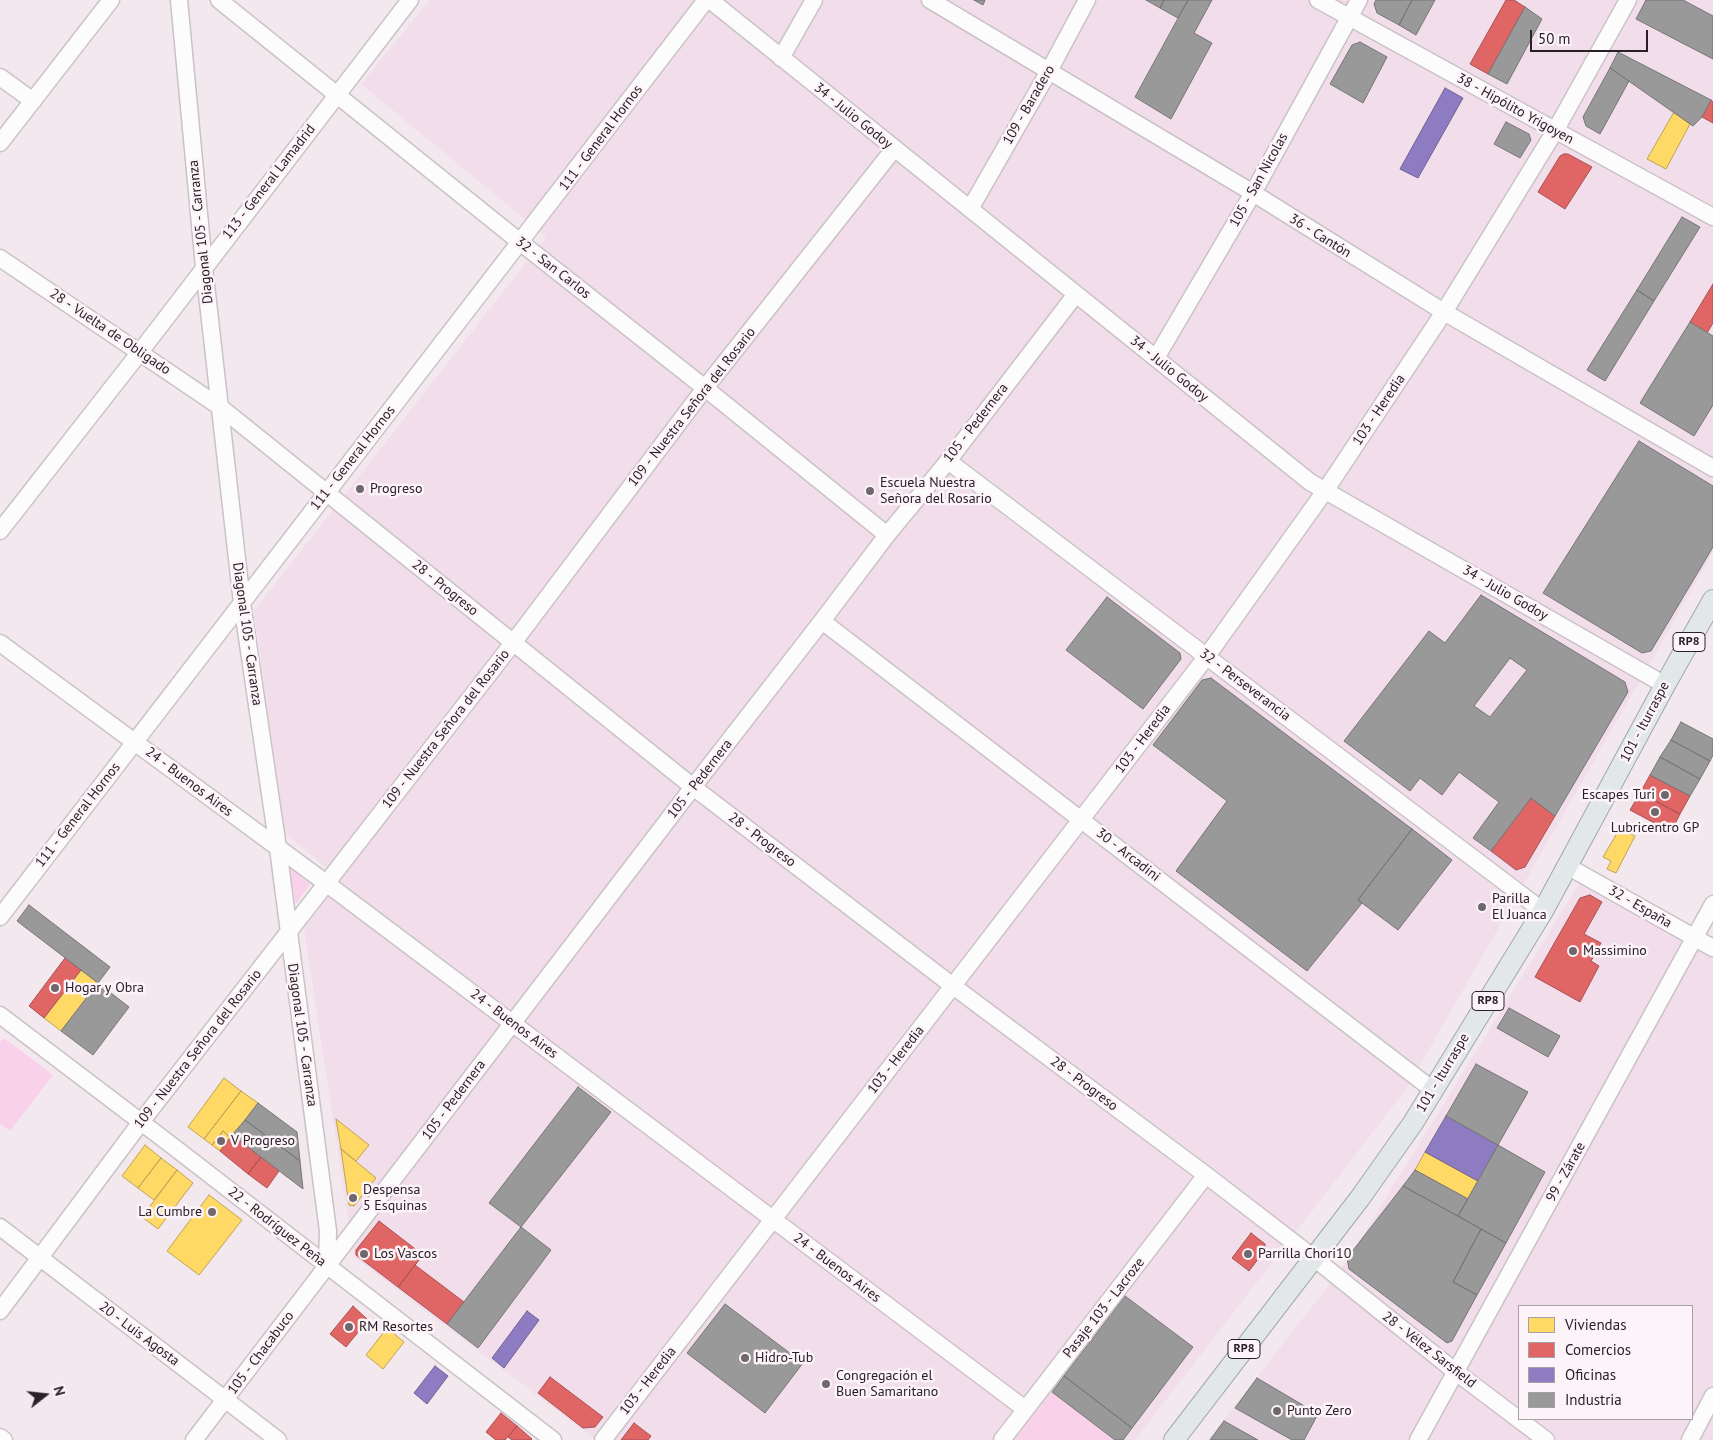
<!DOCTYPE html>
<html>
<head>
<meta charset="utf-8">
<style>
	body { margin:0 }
	#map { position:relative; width:1713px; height:1440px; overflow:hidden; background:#f3e8ee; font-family:"PT Sans",sans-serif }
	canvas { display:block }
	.legend { position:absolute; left:1518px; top:1305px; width:175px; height:115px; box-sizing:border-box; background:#fdf4f9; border:1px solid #a8a0a5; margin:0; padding:6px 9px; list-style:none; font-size:15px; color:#292126 }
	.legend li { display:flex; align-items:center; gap:10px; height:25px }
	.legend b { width:25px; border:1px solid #a8a0a5 }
	.north { position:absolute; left:20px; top:1370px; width:50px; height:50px; -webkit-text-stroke:4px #fdf4f9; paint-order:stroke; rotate:74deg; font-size:14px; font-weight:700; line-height:20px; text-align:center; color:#292126 }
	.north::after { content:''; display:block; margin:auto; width:18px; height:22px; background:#292126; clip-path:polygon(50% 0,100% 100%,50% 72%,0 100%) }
	.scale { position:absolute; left:1530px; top:30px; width:118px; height:22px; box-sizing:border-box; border:2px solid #292126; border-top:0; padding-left:6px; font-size:15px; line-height:18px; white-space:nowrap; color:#292126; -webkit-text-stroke:4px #fdf4f9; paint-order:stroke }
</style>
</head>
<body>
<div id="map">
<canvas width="1713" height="1440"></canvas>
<ul class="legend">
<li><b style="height:14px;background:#ffd966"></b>Viviendas</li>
<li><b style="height:14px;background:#e06666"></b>Comercios</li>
<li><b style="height:14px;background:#8e7cc3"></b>Oficinas</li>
<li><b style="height:14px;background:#999"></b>Industria</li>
</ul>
<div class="north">N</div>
<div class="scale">50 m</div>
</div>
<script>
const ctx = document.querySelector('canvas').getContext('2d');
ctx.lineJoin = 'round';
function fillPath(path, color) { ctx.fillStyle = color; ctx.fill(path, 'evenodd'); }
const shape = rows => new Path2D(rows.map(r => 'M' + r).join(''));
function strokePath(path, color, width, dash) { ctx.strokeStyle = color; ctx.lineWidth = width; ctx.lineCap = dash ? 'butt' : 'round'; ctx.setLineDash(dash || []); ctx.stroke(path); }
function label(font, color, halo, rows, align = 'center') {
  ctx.font = font + ' "PT Sans",sans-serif'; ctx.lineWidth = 5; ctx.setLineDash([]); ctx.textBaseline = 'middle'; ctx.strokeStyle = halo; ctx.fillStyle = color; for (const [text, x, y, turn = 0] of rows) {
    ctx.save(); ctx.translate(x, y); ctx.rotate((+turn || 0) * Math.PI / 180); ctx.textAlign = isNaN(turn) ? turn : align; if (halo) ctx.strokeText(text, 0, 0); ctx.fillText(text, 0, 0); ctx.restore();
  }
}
fillPath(shape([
	[430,0,1713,0,1713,553,1407,1088,1135,1440,596,1440,354,1257,304,929,341,880,285,833,254,611,546,237,361,84],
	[1580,882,1713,954,1713,1440,1208,1440,1328,1286,1352,1253],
	[1519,1306,1692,1306,1692,1419,1519,1419]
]), '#f2deea');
fillPath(shape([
	[289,867,310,884,296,904],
	[4,1038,53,1075,10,1131,0,1124,0,1042],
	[1052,1392,1115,1440,1015,1440]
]), '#f9d1ea');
const homes = shape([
	[1674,112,1690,124,1666,169,1647,159,1674,112],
	[1620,828,1635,836,1616,873,1607,869,1611,861,1603,857,1620,828],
	[81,970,98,983,61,1031,44,1018,81,970],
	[224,1078,241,1091,204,1139,188,1127,224,1078],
	[241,1091,258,1103,231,1138,223,1131,212,1145,204,1139,241,1091],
	[336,1119,369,1145,356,1161,341,1149,336,1119],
	[223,1131,231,1138,220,1151,212,1145,223,1131],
	[145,1145,161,1158,138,1188,122,1176,145,1145],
	[341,1149,376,1178,354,1206,349,1205,341,1149],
	[1425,1152,1478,1181,1468,1199,1415,1170,1425,1152],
	[161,1158,177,1170,154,1200,138,1188,161,1158],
	[177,1170,193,1183,158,1229,142,1217,177,1170],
	[209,1195,242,1220,199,1275,167,1251,209,1195],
	[387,1328,404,1342,383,1369,366,1355,387,1328]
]);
fillPath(homes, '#ffd966');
strokePath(homes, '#bfa253', 1);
const shops = shape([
	[1506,0,1514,0,1525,7,1488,74,1470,64,1506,0],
	[1711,100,1713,102,1713,123,1702,117,1711,100],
	[1564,154,1568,154,1592,167,1565,209,1538,192,1560,156,1564,154],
	[1713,284,1713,323,1707,333,1690,322,1713,284],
	[1650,775,1690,796,1680,814,1640,793,1650,775],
	[1640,793,1680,814,1671,832,1630,810,1640,793],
	[1531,798,1555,816,1525,867,1516,870,1491,851,1531,798],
	[1590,895,1602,902,1584,934,1601,943,1591,961,1599,966,1580,1002,1535,977,1580,898,1590,895],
	[65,958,81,970,44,1018,29,1006,65,958],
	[232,1135,261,1157,248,1174,220,1151,232,1135],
	[261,1157,279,1171,267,1188,248,1174,261,1157],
	[379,1221,423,1255,398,1287,356,1255,356,1250,379,1221],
	[1251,1233,1265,1244,1265,1250,1249,1271,1232,1258,1251,1233],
	[415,1265,464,1302,447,1324,398,1287,415,1265],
	[353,1306,368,1320,346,1347,330,1334,353,1306],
	[550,1377,603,1417,595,1427,583,1428,538,1393,550,1377],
	[501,1413,517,1426,505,1440,496,1440,486,1432,501,1413],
	[634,1423,651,1436,648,1440,621,1440,634,1423],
	[517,1426,532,1439,531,1440,512,1440,508,1437,517,1426]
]);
fillPath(shops, '#e06666');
strokePath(shops, '#a95153', 1);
const offices = shape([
	[1445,88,1463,98,1418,178,1400,169,1445,88],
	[1446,1116,1498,1145,1478,1181,1425,1152,1446,1116],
	[527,1311,539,1320,504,1368,492,1358,527,1311],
	[435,1366,448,1376,427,1404,414,1393,435,1366]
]);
fillPath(offices, '#8e7cc3');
strokePath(offices, '#706194', 1);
const industry = shape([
	[974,0,985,0,983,5,974,0],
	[1146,0,1164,0,1160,8,1146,0],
	[1164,0,1188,0,1178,18,1160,8,1164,0],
	[1188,0,1212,0,1194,33,1212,43,1171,119,1135,97,1188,0],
	[1376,0,1412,0,1399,25,1377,13,1374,4,1376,0],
	[1412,0,1435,0,1416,35,1399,25,1412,0],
	[1646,0,1683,0,1713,16,1713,59,1636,19,1646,0],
	[1525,7,1542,19,1507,84,1488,74,1525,7],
	[1360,42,1387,57,1363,103,1330,84,1352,45,1360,42],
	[1618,52,1711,100,1702,117,1693,126,1610,68,1618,52],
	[1610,68,1629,81,1600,134,1586,126,1583,117,1610,68],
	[1506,122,1529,134,1531,140,1520,158,1494,144,1506,122],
	[1682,217,1700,227,1654,301,1637,290,1682,217],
	[1637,290,1654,301,1605,381,1587,370,1637,290],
	[1690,322,1713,336,1713,405,1694,436,1640,403,1690,322],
	[1639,441,1713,486,1713,547,1651,651,1642,653,1543,593,1639,441],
	[1481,595,1625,682,1628,692,1555,816,1531,798,1491,851,1473,838,1499,802,1459,772,1442,795,1420,778,1410,791,1344,741,1429,631,1445,643,1481,595],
	[1510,658,1527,670,1490,717,1474,706,1510,658],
	[1107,597,1180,653,1181,659,1143,709,1066,650,1107,597],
	[1211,678,1412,829,1358,900,1362,903,1307,971,1176,871,1227,801,1153,745,1202,680,1211,678],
	[1681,722,1713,739,1713,755,1710,761,1671,740,1681,722],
	[1671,740,1710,761,1700,779,1660,757,1671,740],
	[1660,757,1700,779,1690,796,1650,775,1660,757],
	[1412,829,1452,860,1398,930,1358,900,1412,829],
	[29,905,110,967,98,983,17,921,29,905],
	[98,983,129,1007,93,1055,61,1031,98,983],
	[1509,1008,1560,1036,1548,1057,1497,1028,1509,1008],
	[1476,1064,1528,1092,1498,1145,1446,1116,1476,1064],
	[578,1087,611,1112,521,1227,489,1203,578,1087],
	[258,1103,297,1132,300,1161,245,1120,258,1103],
	[245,1120,300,1161,303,1189,232,1135,245,1120],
	[1498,1145,1545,1172,1506,1243,1458,1216,1498,1145],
	[1415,1170,1468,1199,1458,1216,1403,1186,1415,1170],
	[1403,1186,1481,1229,1453,1282,1477,1295,1452,1341,1447,1343,1349,1269,1347,1258,1403,1186],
	[521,1227,551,1250,478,1348,447,1324,521,1227],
	[1481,1229,1506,1243,1477,1295,1453,1282,1481,1229],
	[1125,1296,1193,1347,1132,1428,1064,1376,1125,1296],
	[725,1304,803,1363,765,1413,687,1353,725,1304],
	[1064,1376,1132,1428,1123,1440,1115,1440,1052,1392,1064,1376],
	[1257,1378,1318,1414,1304,1440,1292,1440,1235,1408,1257,1378],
	[1224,1421,1258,1440,1210,1440,1224,1421]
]);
fillPath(industry, '#999');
strokePath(industry, '#777576', 1);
const minor = shape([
	[179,0,204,267,242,603,278,848,328,1231,327,1266],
	[219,0,520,242,705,388,887,535],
	[710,0,1310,482,1665,685],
	[930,0,1253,193,1444,312,1713,468],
	[1318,0,1713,217],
	[781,58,814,0],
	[0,77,33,101],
	[0,143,111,0],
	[970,209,1049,71,1087,0],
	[0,258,220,407,693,787,953,986,1206,1175,1314,1258,1456,1372,1546,1440],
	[1156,358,1253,193,1359,0],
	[948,461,1543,911],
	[0,531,140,352,410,0],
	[822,621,1433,1090],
	[0,643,326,883,1025,1409],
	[1567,866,1713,948],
	[0,917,706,0],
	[0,1015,170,1144,553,1440],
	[0,1227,278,1440],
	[0,1311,141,1122,513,643,705,388,894,149],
	[0,1437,4,1440],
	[194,1440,693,787,822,621,887,535,948,461,1076,294],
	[603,1440,1207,656,1325,491,1444,312,1555,131,1628,0],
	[1002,1440,1206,1175],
	[1418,1440,1713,904],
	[1690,1440,1713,1396]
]);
const major = shape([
	[1174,1440,1360,1198,1413,1123,1543,911,1665,685,1713,600]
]);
strokePath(minor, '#cac2c6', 19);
strokePath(major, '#9fa8aa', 22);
strokePath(minor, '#fdfcfc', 16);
strokePath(major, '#e2e8e9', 20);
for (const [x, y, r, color] of [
	[360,489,5,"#70676c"],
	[870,491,5,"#70676c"],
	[1665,795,5,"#70676c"],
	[1655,812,5,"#70676c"],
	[1482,907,5,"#70676c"],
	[1573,951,5,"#70676c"],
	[55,988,5,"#70676c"],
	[221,1141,5,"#70676c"],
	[353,1198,5,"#70676c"],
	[212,1212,5,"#70676c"],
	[364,1254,5,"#70676c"],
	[1248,1254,5,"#70676c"],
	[349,1327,5,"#70676c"],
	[745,1358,5,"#70676c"],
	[826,1384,5,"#70676c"],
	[1277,1411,5,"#70676c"]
]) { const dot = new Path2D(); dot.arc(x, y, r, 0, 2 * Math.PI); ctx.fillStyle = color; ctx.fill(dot); strokePath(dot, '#fdf4f9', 2); }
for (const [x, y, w] of [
	[1689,642,32],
	[1488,1001,32],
	[1244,1349,32]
]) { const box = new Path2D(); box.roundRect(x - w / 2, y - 9.5, w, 19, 4); ctx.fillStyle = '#fdf4f9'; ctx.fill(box); strokePath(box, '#292126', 1); }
label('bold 12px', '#292126', null, [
	["RP8",1689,642],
	["RP8",1488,1001],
	["RP8",1244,1349]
]);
label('14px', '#292126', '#fdf4f9', [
	["109 - Baradero",1029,105,-60],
	["38 - Hipólito Yrigoyen",1515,109,29],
	["34 - Julio Godoy",853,116,39],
	["111 - General Hornos",601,138,-53],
	["105 - San Nicolas",1259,180,-61],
	["113 - General Lamadrid",269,182,-52],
	["Diagonal 105 - Carranza",201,232,-96],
	["36 - Cantón",1320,236,32],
	["32 - San Carlos",553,268,38],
	["28 - Vuelta de Obligado",110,332,34],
	["34 - Julio Godoy",1169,369,39],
	["109 - Nuestra Señora del Rosario",692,407,-52],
	["103 - Heredia",1379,410,-56],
	["105 - Pedernera",976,423,-52],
	["111 - General Hornos",353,458,-52],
	["28 - Progreso",445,588,39],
	["34 - Julio Godoy",1505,593,30],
	["Diagonal 105 - Carranza",247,634,82],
	["32 - Perseverancia",1245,685,37],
	["101 - Iturraspe",1645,722,-62],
	["109 - Nuestra Señora del Rosario",446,729,-52],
	["103 - Heredia",1143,739,-53],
	["105 - Pedernera",700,779,-52],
	["24 - Buenos Aires",189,782,37],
	["111 - General Hornos",78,815,-52],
	["28 - Progreso",762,840,37],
	["30 - Arcadini",1128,855,38],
	["32 - España",1640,907,30],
	["24 - Buenos Aires",514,1024,37],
	["Diagonal 105 - Carranza",302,1035,82],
	["109 - Nuestra Señora del Rosario",198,1049,-52],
	["103 - Heredia",896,1060,-52],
	["101 - Iturraspe",1443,1073,-59],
	["28 - Progreso",1084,1084,37],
	["105 - Pedernera",454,1100,-53],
	["99 - Zárate",1566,1172,-61],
	["22 - Rodríguez Peña",277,1227,38],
	["24 - Buenos Aires",837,1268,37],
	["Pasaje 103 - Lacroze",1104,1308,-52],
	["20 - Luis Agosta",139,1334,37],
	["28 - Vélez Sarsfield",1429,1350,38],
	["105 - Chacabuco",261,1353,-53],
	["103 - Heredia",648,1381,-52]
]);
label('14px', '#292126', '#fdf4f9', [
	["Escuela Nuestra",880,483],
	["Señora del Rosario",880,499],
	["Progreso",370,489],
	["Escapes Turi",1655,795,"right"],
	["Lubricentro GP",1655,828,"center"],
	["Parilla",1492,899],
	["El Juanca",1492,915],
	["Massimino",1583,951],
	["Hogar y Obra",65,988],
	["V Progreso",231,1141],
	["Despensa",363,1190],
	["5 Esquinas",363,1206],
	["La Cumbre",202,1212,"right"],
	["Los Vascos",374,1254],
	["Parrilla Chori10",1258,1254],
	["RM Resortes",359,1327],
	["Hidro-Tub",755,1358],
	["Congregación el",836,1376],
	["Buen Samaritano",836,1392],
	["Punto Zero",1287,1411]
], 'left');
</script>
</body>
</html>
